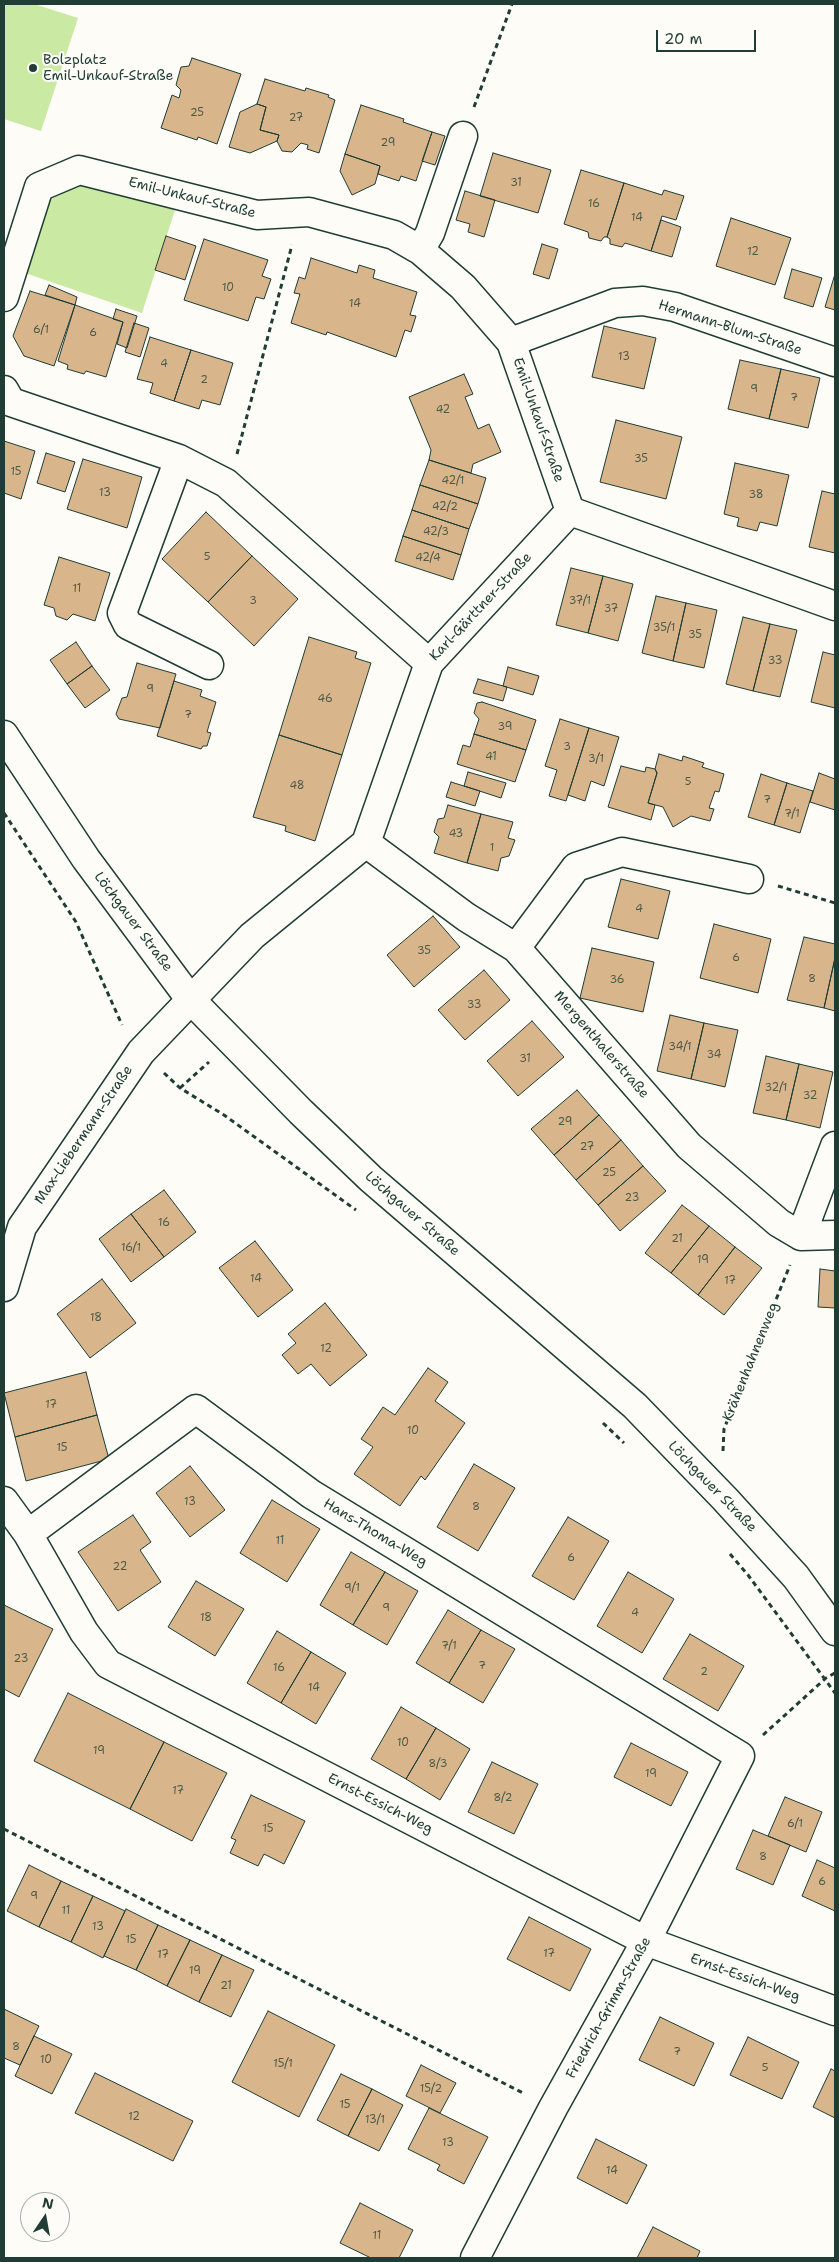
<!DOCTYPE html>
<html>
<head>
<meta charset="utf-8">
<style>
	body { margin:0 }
	#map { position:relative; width:839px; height:2262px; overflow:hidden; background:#fdfcf7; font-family:"Shantell Sans",sans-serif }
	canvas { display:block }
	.frame { position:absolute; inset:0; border:5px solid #1f3d34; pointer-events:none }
	.north { position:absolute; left:20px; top:2192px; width:50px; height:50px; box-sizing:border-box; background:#fdfcf7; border:1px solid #a4b0a9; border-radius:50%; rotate:12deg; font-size:14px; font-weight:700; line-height:20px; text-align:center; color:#1f3d34 }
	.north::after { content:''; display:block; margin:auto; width:18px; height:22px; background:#1f3d34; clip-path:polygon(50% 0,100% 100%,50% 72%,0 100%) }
	.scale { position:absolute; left:656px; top:30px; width:100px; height:22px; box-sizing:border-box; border:2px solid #1f3d34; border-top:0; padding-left:6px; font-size:15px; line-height:18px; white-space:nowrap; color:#1f3d34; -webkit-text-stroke:4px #fdfcf7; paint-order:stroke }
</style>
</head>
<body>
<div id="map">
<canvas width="839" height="2262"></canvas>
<div class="frame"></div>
<div class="north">N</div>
<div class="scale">20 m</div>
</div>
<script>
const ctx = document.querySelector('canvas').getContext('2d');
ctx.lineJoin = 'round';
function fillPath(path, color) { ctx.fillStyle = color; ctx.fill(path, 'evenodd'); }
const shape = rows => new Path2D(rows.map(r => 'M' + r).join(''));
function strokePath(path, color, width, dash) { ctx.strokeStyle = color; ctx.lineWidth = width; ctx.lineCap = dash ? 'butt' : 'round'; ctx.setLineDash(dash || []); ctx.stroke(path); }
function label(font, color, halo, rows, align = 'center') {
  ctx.font = font + ' "Shantell Sans",sans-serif'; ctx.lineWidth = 4; ctx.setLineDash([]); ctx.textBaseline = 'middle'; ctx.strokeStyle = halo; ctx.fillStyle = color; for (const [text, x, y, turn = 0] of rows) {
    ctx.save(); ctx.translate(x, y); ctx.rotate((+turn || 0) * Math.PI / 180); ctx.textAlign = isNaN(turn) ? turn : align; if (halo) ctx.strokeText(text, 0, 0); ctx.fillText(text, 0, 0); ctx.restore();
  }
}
fillPath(shape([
	[4,4,34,4,78,18,41,131,4,119],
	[85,182,175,210,142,313,22,272,44,203]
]), '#caeaa3');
const building = shape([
	[192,58,241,74,217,144,198,137,197,140,161,128,172,95,179,98,181,90,176,85,181,67,189,66,192,58],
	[265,79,305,91,306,88,329,95,328,97,335,100,319,153,307,149,308,145,301,143,292,152,282,151,277,141,279,135,260,130,266,107,257,104,265,79],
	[257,104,266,107,260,130,279,135,277,141,250,153,229,147,240,112,257,104],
	[361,105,404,119,403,122,432,132,416,181,401,176,399,181,378,174,380,166,345,154,361,105],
	[432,132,445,136,435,165,422,161,432,132],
	[493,153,551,170,538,213,480,196,493,153],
	[345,154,380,166,375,184,352,195,340,171,345,154],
	[581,170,624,183,607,237,604,237,601,241,589,238,588,232,564,224,581,170],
	[624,183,662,195,664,190,684,196,676,220,662,216,651,251,625,243,622,247,610,244,610,239,607,237,624,183],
	[465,191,495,200,484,237,468,232,470,224,456,220,465,191],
	[731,218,791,238,775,285,716,266,731,218],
	[661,220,681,227,672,257,651,251,661,220],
	[166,236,196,246,185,280,155,270,166,236],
	[204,239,268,260,262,276,271,279,264,299,256,297,248,321,184,300,204,239],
	[542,244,558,249,549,279,533,274,542,244],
	[311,258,357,273,359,265,375,270,373,278,417,292,410,315,416,316,411,332,405,330,396,357,327,332,326,335,291,323,300,294,294,293,299,277,305,279,311,258],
	[792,269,822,278,813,307,784,298,792,269],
	[835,274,835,310,825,307,835,274],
	[49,285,77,297,75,305,45,295,49,285],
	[30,291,75,305,54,366,24,356,13,336,30,291],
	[75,305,123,322,106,377,86,371,84,374,67,369,68,365,58,361,75,305],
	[116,309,137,316,127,348,117,344,123,322,113,319,116,309],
	[134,323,149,328,140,357,125,352,134,323],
	[604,326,656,338,644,389,592,377,604,326],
	[150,337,191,350,174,401,150,393,153,383,137,379,150,337],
	[191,350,233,363,220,405,202,400,199,409,174,401,191,350],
	[740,360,781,369,769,419,728,409,740,360],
	[781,369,820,378,808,428,769,419,781,369],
	[464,374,473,394,465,397,478,429,489,424,501,452,473,464,471,473,429,460,431,450,409,397,464,374],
	[616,420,682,437,666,499,600,482,616,420],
	[4,441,35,451,21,499,4,493,4,441],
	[46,453,75,462,65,492,37,483,46,453],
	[83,459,142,477,127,528,67,509,83,459],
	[429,460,486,478,478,504,420,485,429,460],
	[735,463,789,475,777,526,760,522,757,531,737,526,739,518,724,514,735,463],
	[420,485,478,504,469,529,412,510,420,485],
	[822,491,835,494,835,553,809,547,822,491],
	[412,510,469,529,461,555,403,536,412,510],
	[206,512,252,556,208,602,162,559,206,512],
	[403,536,461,555,453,580,395,561,403,536],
	[252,556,298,599,254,646,208,602,252,556],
	[59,557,110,573,95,621,73,614,67,620,56,616,54,608,44,605,59,557],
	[571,568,603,576,588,633,556,625,571,568],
	[603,576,633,584,618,641,588,633,603,576],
	[656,596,686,603,673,661,642,653,656,596],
	[686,603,717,610,704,668,673,661,686,603],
	[743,617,770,624,753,691,726,684,743,617],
	[770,624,797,630,780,697,753,691,770,624],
	[309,637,357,652,355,658,371,663,342,755,279,735,309,637],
	[76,642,92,666,67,684,50,660,76,642],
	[823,652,835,655,835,708,811,702,823,652],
	[137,663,176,674,160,728,119,719,116,714,122,698,127,697,137,663],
	[92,666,110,690,85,708,67,684,92,666],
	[508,667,539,676,533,695,503,686,508,667],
	[478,679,507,687,503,701,473,693,478,679],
	[174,681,202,690,200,696,216,702,207,732,211,733,207,746,203,746,201,749,157,736,174,681],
	[482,702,536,720,526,750,474,734,479,719,474,713,477,703,482,702],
	[560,719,589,728,566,801,549,796,557,770,545,766,560,719],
	[589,728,619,737,604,786,591,781,585,801,568,795,589,728],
	[474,734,526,750,515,782,457,764,463,745,470,747,474,734],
	[279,735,342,755,315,841,285,831,286,826,253,817,279,735],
	[659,754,682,761,683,756,704,763,702,767,724,774,719,792,715,791,709,808,714,809,710,821,691,816,673,827,663,807,648,803,657,773,655,769,659,754],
	[621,766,645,772,646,767,655,769,657,773,648,803,655,805,651,820,608,807,621,766],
	[468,772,506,783,501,798,464,786,468,772],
	[819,773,835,779,835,810,810,802,819,773],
	[761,774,787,783,774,825,748,817,761,774],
	[451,782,480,791,475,806,446,797,451,782],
	[787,783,813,791,800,833,774,825,787,783],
	[448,805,481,814,467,863,434,853,439,837,434,832,438,819,444,818,448,805],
	[481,814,513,822,508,838,515,840,509,856,501,858,498,871,467,863,481,814],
	[621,879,670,891,658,939,608,927,621,879],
	[433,916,460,947,414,987,387,955,433,916],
	[714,924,771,939,758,993,700,978,714,924],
	[804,937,835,944,835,958,824,1008,787,1000,804,937],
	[592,948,654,962,643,1012,580,998,592,948],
	[835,958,835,1011,824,1008,835,958],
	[484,970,510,1000,465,1040,438,1010,484,970],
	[670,1015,704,1023,691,1079,657,1071,670,1015],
	[532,1021,564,1057,518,1096,487,1061,532,1021],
	[704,1023,738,1030,725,1087,691,1079,704,1023],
	[766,1056,799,1064,786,1120,753,1113,766,1056],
	[799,1064,833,1072,820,1128,786,1120,799,1064],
	[577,1090,599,1115,554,1155,531,1129,577,1090],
	[599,1115,621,1140,576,1180,554,1155,599,1115],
	[621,1140,643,1166,598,1205,576,1180,621,1140],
	[643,1166,666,1191,620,1231,598,1205,643,1166],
	[164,1190,196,1232,164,1257,131,1214,164,1190],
	[682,1205,709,1226,671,1273,645,1253,682,1205],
	[131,1214,164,1257,131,1282,99,1239,131,1214],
	[709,1226,735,1247,698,1295,671,1273,709,1226],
	[255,1241,293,1290,258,1317,219,1268,255,1241],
	[735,1247,762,1268,724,1315,698,1295,735,1247],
	[820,1269,835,1271,835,1308,818,1307,820,1269],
	[102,1279,136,1323,90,1358,57,1314,102,1279],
	[325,1303,367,1355,330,1386,311,1364,298,1374,282,1355,296,1343,288,1334,325,1303],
	[428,1368,448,1382,435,1401,465,1423,425,1480,421,1476,400,1506,354,1474,373,1447,361,1439,383,1407,395,1415,428,1368],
	[86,1372,97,1415,15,1437,4,1393,86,1372],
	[97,1415,109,1459,26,1481,15,1437,97,1415],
	[474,1464,515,1488,478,1551,437,1527,474,1464],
	[190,1466,225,1510,190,1537,156,1493,190,1466],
	[272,1500,320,1529,287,1582,240,1553,272,1500],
	[133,1515,151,1542,140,1550,161,1582,118,1611,78,1552,133,1515],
	[568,1517,609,1541,574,1600,532,1576,568,1517],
	[351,1552,385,1572,353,1625,320,1605,351,1552],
	[385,1572,418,1591,387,1645,353,1625,385,1572],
	[628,1572,674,1599,642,1653,597,1626,628,1572],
	[196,1581,244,1609,215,1656,168,1627,196,1581],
	[4,1605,53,1629,19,1697,4,1689,4,1605],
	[448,1610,481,1630,449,1683,416,1663,448,1610],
	[481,1630,515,1649,483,1703,449,1683,481,1630],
	[277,1631,311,1652,281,1703,247,1683,277,1631],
	[690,1634,744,1666,718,1711,663,1679,690,1634],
	[311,1652,346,1673,316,1724,281,1703,311,1652],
	[68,1693,164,1742,130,1809,34,1761,68,1693],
	[401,1707,436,1728,406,1779,371,1759,401,1707],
	[436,1728,470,1749,440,1800,406,1779,436,1728],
	[164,1742,227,1773,192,1841,130,1809,164,1742],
	[631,1743,688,1772,671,1806,614,1777,631,1743],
	[492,1762,538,1784,514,1834,468,1812,492,1762],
	[251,1795,305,1821,284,1864,264,1854,258,1866,230,1853,236,1840,231,1838,251,1795],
	[785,1797,822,1812,806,1852,768,1836,785,1797],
	[753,1830,790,1845,773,1885,736,1869,753,1830],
	[817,1860,835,1868,835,1911,802,1896,817,1860],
	[29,1865,61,1881,39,1927,7,1911,29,1865],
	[61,1881,93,1896,71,1942,39,1927,61,1881],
	[93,1896,125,1911,103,1958,71,1942,93,1896],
	[126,1909,158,1925,136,1970,104,1956,126,1909],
	[529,1917,591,1949,570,1991,507,1959,529,1917],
	[158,1925,190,1940,167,1986,136,1970,158,1925],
	[190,1940,222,1955,199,2002,167,1986,190,1940],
	[222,1955,254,1970,231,2017,199,2002,222,1955],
	[4,2009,39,2026,20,2065,4,2058,4,2009],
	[268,2011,335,2045,299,2117,232,2082,268,2011],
	[660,2017,714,2043,694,2086,639,2060,660,2017],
	[34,2036,72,2054,52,2094,15,2076,34,2036],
	[748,2037,799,2062,782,2099,730,2075,748,2037],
	[421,2065,456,2083,440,2113,406,2096,421,2065],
	[831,2069,835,2071,835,2118,813,2107,831,2069],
	[95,2073,193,2121,173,2161,75,2113,95,2073],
	[341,2074,372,2089,348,2136,317,2120,341,2074],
	[372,2089,403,2105,379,2151,348,2136,372,2089],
	[429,2108,488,2137,464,2184,437,2170,440,2165,408,2149,429,2108],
	[596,2139,647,2165,627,2204,577,2178,596,2139],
	[360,2203,413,2230,399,2258,371,2258,340,2243,360,2203],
	[653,2227,700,2251,697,2258,637,2258,653,2227]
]);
fillPath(building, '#d8b58a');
strokePath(building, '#1f3d34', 1);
const minor = shape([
	[420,250,430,233,463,136],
	[4,297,39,187,79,170,257,215,309,212,394,235,420,250,463,287,511,342,570,511],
	[511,342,615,303,643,301,675,307,835,362],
	[4,390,11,402,179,459,226,483,429,663],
	[179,459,122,613,128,625,209,665],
	[366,843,466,917,516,948,689,1146,779,1223,801,1236,835,1235],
	[516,948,576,867,622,852,749,879],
	[801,1236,835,1146],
	[4,1287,22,1227,141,1052,252,936,366,843,429,663,570,511,835,606],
	[4,1501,28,1534,84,1632,108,1664,646,1941,835,2011],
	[28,1534,196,1409,311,1494,740,1756,646,1941,553,2108,475,2258]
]);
const major = shape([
	[4,735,86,859,190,999,301,1112,371,1179,635,1406,725,1499,796,1577,835,1631]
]);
strokePath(minor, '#1f3d34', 31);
strokePath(major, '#1f3d34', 31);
strokePath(shape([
	[474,107,512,4],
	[237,454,292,245],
	[4,813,76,922,122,1025],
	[778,886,835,903],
	[164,1073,180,1088,224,1115,356,1210],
	[180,1088,209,1062],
	[603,1423,624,1443],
	[723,1451,724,1429,790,1265],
	[730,1554,748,1575,835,1693],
	[763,1735,826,1678,835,1673],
	[4,1829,525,2094]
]), '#1f3d34', 3, [5, 4]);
strokePath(minor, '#fdfcf7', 28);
strokePath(major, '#fdfcf7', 28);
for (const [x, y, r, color] of [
	[33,68,5,"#1f3d34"]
]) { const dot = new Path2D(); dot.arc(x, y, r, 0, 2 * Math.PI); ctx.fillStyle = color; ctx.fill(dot); strokePath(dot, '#fdfcf7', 2); }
label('11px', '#4d5b4a', null, [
	["25",197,113],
	["27",296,118],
	["29",388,143],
	["31",516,183],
	["16",594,204],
	["14",637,218],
	["12",753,252],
	["10",228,288],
	["14",355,304],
	["6/1",41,330],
	["6",93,333],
	["13",624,357],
	["4",164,364],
	["2",204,380],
	["9",754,389],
	["7",794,398],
	["42",443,410],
	["35",641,459],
	["15",16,472],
	["42/1",453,481],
	["13",105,493],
	["38",756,495],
	["42/2",445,507],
	["42/3",436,532],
	["5",207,557],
	["42/4",428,558],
	["11",77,589],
	["3",253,601],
	["37/1",580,601],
	["37",611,609],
	["35/1",664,628],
	["35",695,635],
	["33",775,661],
	["9",150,689],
	["46",325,699],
	["7",188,715],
	["39",505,727],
	["3",567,747],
	["41",491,757],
	["3/1",596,759],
	["5",688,782],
	["48",297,786],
	["7",767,800],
	["7/1",792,814],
	["43",456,834],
	["1",492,848],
	["4",639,909],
	["35",424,951],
	["6",736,958],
	["8",812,979],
	["36",617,980],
	["33",474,1005],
	["34/1",680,1047],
	["34",714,1055],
	["31",525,1059],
	["32/1",776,1088],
	["32",810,1096],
	["29",565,1122],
	["27",587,1147],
	["25",609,1173],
	["23",632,1198],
	["16",164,1223],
	["21",677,1239],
	["16/1",131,1248],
	["19",703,1260],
	["14",256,1279],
	["17",730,1281],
	["18",96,1318],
	["12",326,1349],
	["17",51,1405],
	["10",413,1431],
	["15",62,1448],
	["13",190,1502],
	["8",476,1507],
	["11",280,1541],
	["6",571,1558],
	["22",120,1567],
	["9/1",352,1588],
	["9",386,1608],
	["4",635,1613],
	["18",206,1618],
	["7/1",449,1646],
	["23",21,1659],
	["7",482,1666],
	["16",279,1668],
	["2",704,1672],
	["14",314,1688],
	["10",403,1743],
	["19",99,1751],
	["8/3",438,1764],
	["19",651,1774],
	["17",178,1791],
	["8/2",503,1798],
	["6/1",795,1824],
	["15",268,1829],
	["8",763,1857],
	["6",822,1882],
	["9",34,1896],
	["11",66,1911],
	["13",98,1927],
	["15",131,1940],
	["17",549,1954],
	["17",163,1955],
	["19",195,1971],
	["21",226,1986],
	["8",16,2047],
	["7",677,2052],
	["10",46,2060],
	["15/1",283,2064],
	["5",765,2068],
	["15/2",431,2089],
	["15",345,2105],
	["12",134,2117],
	["13/1",375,2120],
	["13",448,2143],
	["14",612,2171],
	["11",377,2236]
]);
label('14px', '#1f3d34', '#fdfcf7', [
	["Bolzplatz",43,60],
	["Emil-Unkauf-Straße",43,76]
], 'left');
label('14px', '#1f3d34', '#fdfcf7', [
	["Emil-Unkauf-Straße",192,198,14],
	["Hermann-Blum-Straße",730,328,18],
	["Emil-Unkauf-Straße",538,420,71],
	["Karl-Gärttner-Straße",481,607,-47],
	["Löchgauer Straße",133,922,53],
	["Mergenthalerstraße",601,1045,49],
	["Max-Liebermann-Straße",84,1135,-56],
	["Löchgauer Straße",412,1214,41],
	["Krähenhahnenweg",751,1362,-68],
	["Löchgauer Straße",712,1487,46],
	["Hans-Thoma-Weg",375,1533,31],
	["Ernst-Essich-Weg",380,1804,27],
	["Ernst-Essich-Weg",745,1978,20],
	["Friedrich-Grimm-Straße",609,2008,-61]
]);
</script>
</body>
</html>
